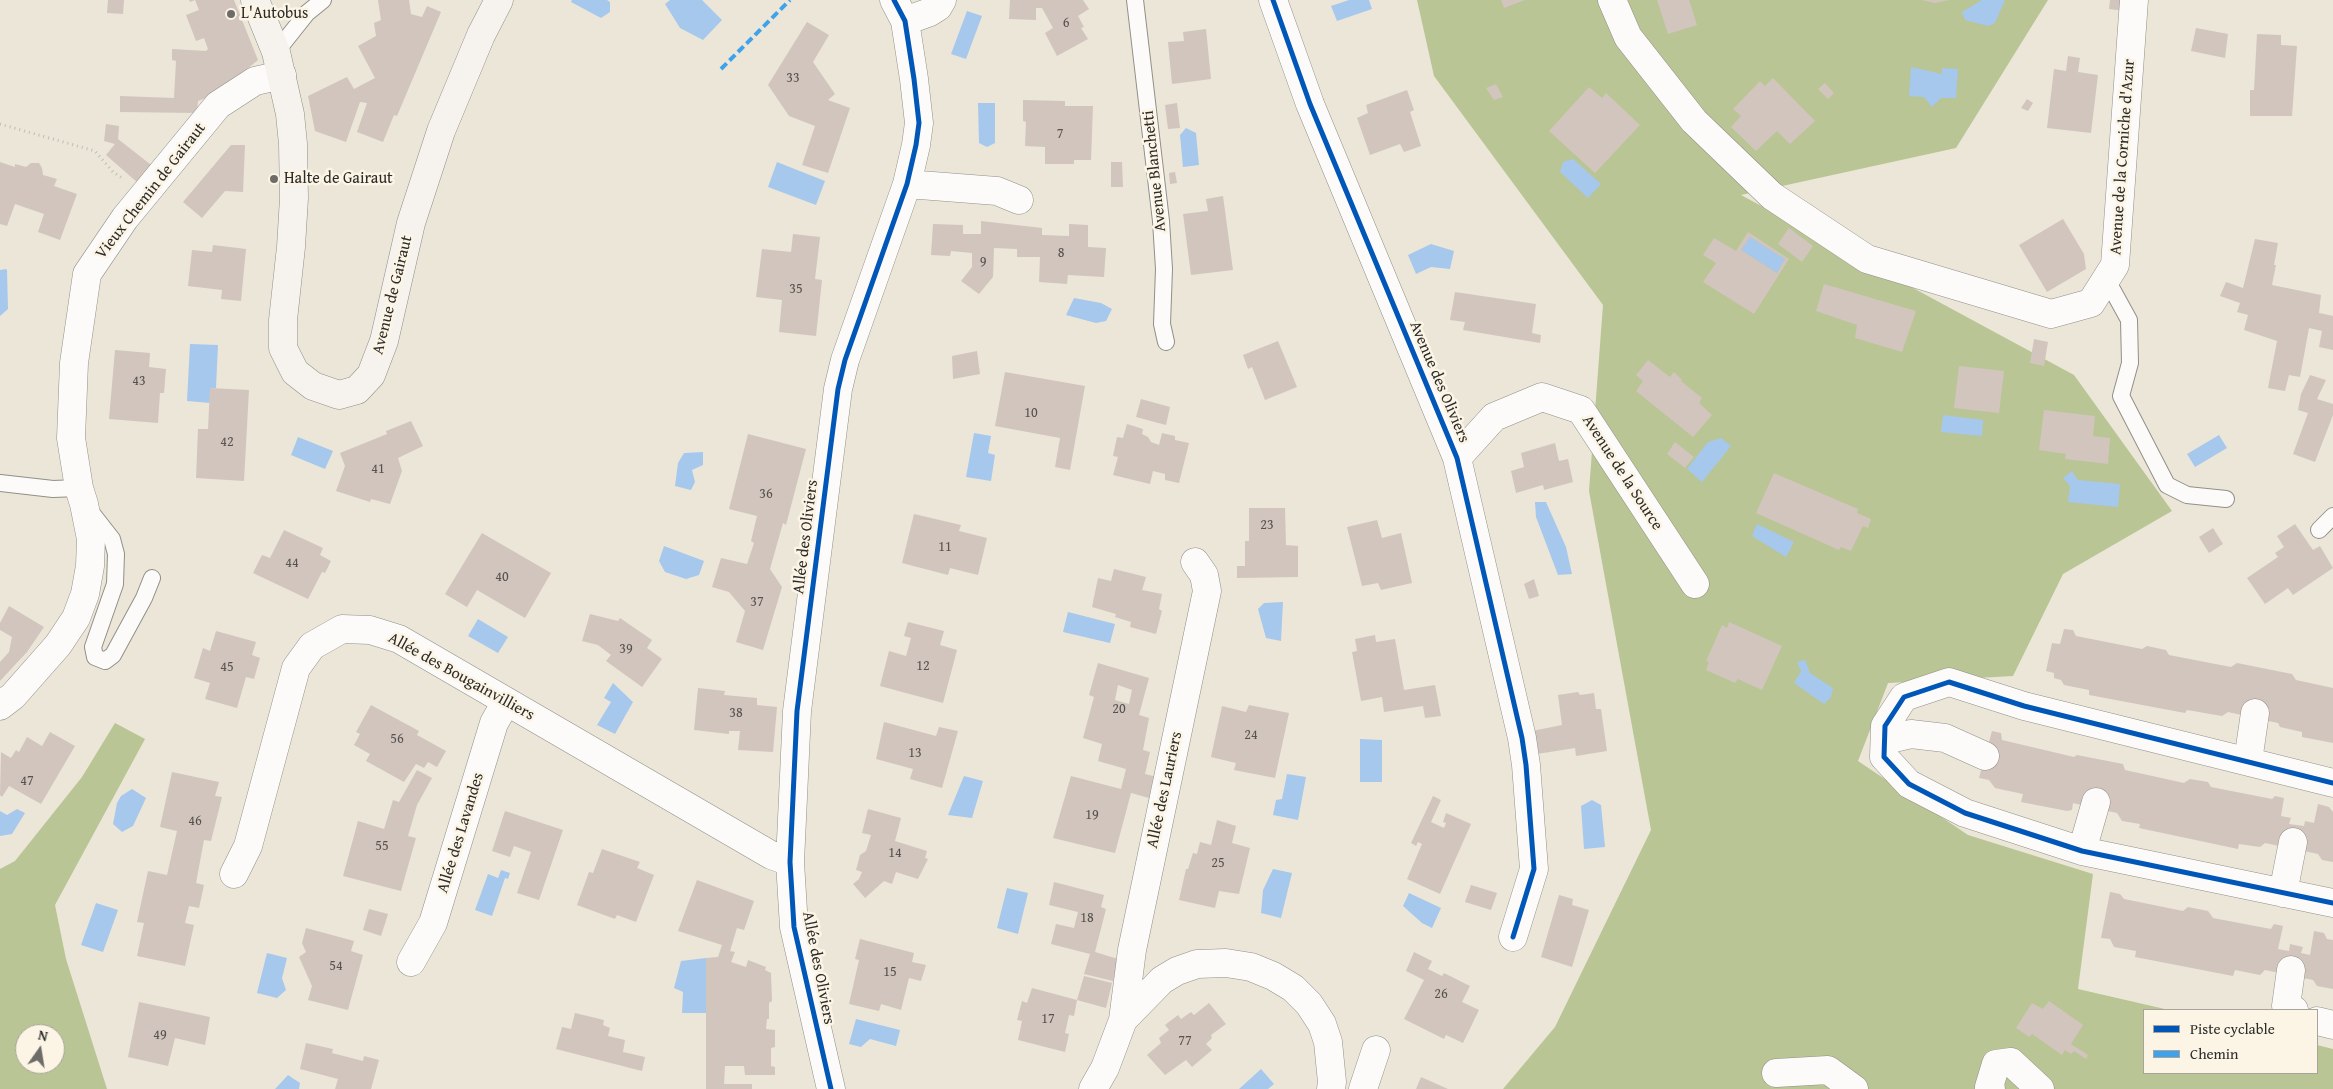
<!DOCTYPE html>
<html>
<head>
<meta charset="utf-8">
<style>
	body { margin:0 }
	#map { position:relative; width:2333px; height:1089px; overflow:hidden; background:#ebe6d8; font-family:"Gentium Book Plus",serif }
	canvas { display:block }
	.legend { position:absolute; left:2143px; top:1009px; width:175px; height:65px; box-sizing:border-box; background:#fcf5e5; border:1px solid #a8a49b; margin:0; padding:6px 9px; list-style:none; font-size:15px; color:#2b2b2b }
	.legend li { display:flex; align-items:center; gap:10px; height:25px }
	.legend b { width:25px; border:1px solid #a8a49b }
	.north { position:absolute; left:15px; top:1024px; width:50px; height:50px; box-sizing:border-box; background:#fcf5e5; border:1px solid #a8a49b; border-radius:50%; rotate:13deg; font-size:14px; font-weight:700; line-height:20px; text-align:center; color:#2b2b2b }
	.north::after { content:''; display:block; margin:auto; width:18px; height:22px; background:#6e6c68; clip-path:polygon(50% 0,100% 100%,50% 72%,0 100%) }
</style>
</head>
<body>
<div id="map">
<canvas width="2333" height="1089"></canvas>
<ul class="legend">
<li><b style="height:6px;background:#0057b8"></b>Piste cyclable</li>
<li><b style="height:6px;background:#3ea3eb"></b>Chemin</li>
</ul>
<div class="north">N</div>
</div>
<script>
const ctx = document.querySelector('canvas').getContext('2d');
ctx.lineJoin = 'round';
function fillPath(path, color) { ctx.fillStyle = color; ctx.fill(path, 'evenodd'); }
const shape = rows => new Path2D(rows.map(r => 'M' + r).join(''));
function strokePath(path, color, width, dash) { ctx.strokeStyle = color; ctx.lineWidth = width; ctx.lineCap = dash ? 'butt' : 'round'; ctx.setLineDash(dash || []); ctx.stroke(path); }
function label(font, color, halo, rows, align = 'center') {
  ctx.font = font + ' "Gentium Book Plus",serif'; ctx.lineWidth = 5; ctx.setLineDash([]); ctx.textBaseline = 'middle'; ctx.strokeStyle = halo; ctx.fillStyle = color; for (const [text, x, y, turn = 0] of rows) {
    ctx.save(); ctx.translate(x, y); ctx.rotate((+turn || 0) * Math.PI / 180); ctx.textAlign = isNaN(turn) ? turn : align; if (halo) ctx.strokeText(text, 0, 0); ctx.fillText(text, 0, 0); ctx.restore();
  }
}
fillPath(shape([
	[1417,0,2048,0,1956,148,1741,195,2074,375,2172,511,2063,574,2013,676,1888,683,1858,761,1968,835,2093,874,2078,989,2169,1010,2144,1010,2144,1073,2317,1073,2317,1045,2333,1049,2333,1089,1503,1089,1555,1027,1651,830,1589,491,1603,305,1434,76],
	[115,723,145,739,55,905,66,959,107,1089,0,1089,0,869,15,861,82,777],
	[25,1034,55,1034,55,1064,25,1064]
]), '#b9c594');
fillPath(shape([
	[572,0,607,0,610,2,610,12,601,18,571,2],
	[670,0,702,0,722,20,703,40,680,28,665,4],
	[1349,0,1369,0,1372,9,1337,21,1331,6],
	[1982,0,2005,0,1995,23,1988,26,1965,20,1962,12],
	[967,11,982,16,966,59,951,54],
	[1911,67,1942,74,1942,68,1958,69,1956,98,1941,98,1932,107,1924,97,1909,96],
	[978,103,995,103,995,143,987,147,979,143],
	[1186,128,1196,133,1199,165,1183,167,1180,135],
	[1573,159,1601,184,1588,198,1560,172,1563,162],
	[777,162,825,181,816,205,768,187],
	[1750,237,1785,259,1777,273,1741,250],
	[1431,244,1454,251,1450,269,1431,267,1416,274,1408,255],
	[6,269,7,270,8,309,0,316,0,270],
	[1074,298,1101,303,1112,309,1106,321,1096,323,1066,315],
	[190,344,218,345,216,388,210,388,210,403,187,401],
	[1943,415,1983,420,1982,436,1941,432],
	[974,433,991,436,988,453,995,455,991,481,966,477],
	[2219,435,2227,448,2195,467,2187,454],
	[298,437,333,451,325,469,291,455],
	[1721,438,1731,446,1702,482,1687,469,1708,442],
	[703,452,703,465,692,470,695,482,691,490,675,486,678,463,684,453],
	[2072,471,2078,480,2120,484,2118,507,2068,502,2070,486,2063,478],
	[1535,502,1546,502,1566,547,1572,574,1558,575,1536,517],
	[1757,524,1794,542,1786,557,1752,536],
	[664,546,704,561,699,575,686,579,665,572,659,561],
	[1283,602,1281,641,1266,638,1258,609,1264,603],
	[1068,612,1115,624,1110,643,1063,632],
	[478,619,508,637,498,653,468,636],
	[1805,660,1810,673,1833,688,1831,697,1824,704,1794,683,1801,671,1797,662],
	[613,683,633,702,615,734,597,725,611,702,604,698],
	[1360,739,1382,740,1382,782,1360,782],
	[1287,774,1306,777,1298,820,1273,815,1276,800,1282,799],
	[964,776,983,781,972,818,948,815],
	[132,789,146,798,133,826,122,832,113,824,117,803,121,796],
	[1592,800,1601,805,1605,847,1584,849,1581,806],
	[17,809,25,813,12,834,0,836,0,811,7,815],
	[1273,869,1292,873,1281,918,1261,913,1263,890],
	[501,870,510,873,508,879,505,878,492,916,475,910,488,874,498,878],
	[1007,888,1028,893,1018,934,997,928],
	[1409,893,1441,908,1432,928,1422,923,1403,906],
	[96,903,118,910,103,952,81,945],
	[267,953,287,958,282,978,286,990,277,998,257,993],
	[706,958,706,1013,682,1013,683,992,674,988,681,961],
	[856,1019,900,1030,896,1046,870,1039,861,1047,849,1044],
	[1261,1069,1274,1084,1268,1089,1239,1089],
	[288,1075,300,1083,299,1089,275,1089]
]), '#a6c8ed');
fillPath(shape([
	[108,0,124,0,123,14,107,13],
	[189,0,234,0,258,60,216,94,198,101,197,113,120,112,120,96,174,98,176,61,172,60,172,49,206,51,208,49,204,38,196,41,186,15,199,10,195,0,190,2],
	[378,0,409,0,411,14,422,17,427,6,441,12,397,116,394,115,383,142,357,132,367,103,360,102,346,142,315,131,308,96,347,77,354,89,375,78,358,46,376,36,374,23,381,20],
	[1010,0,1083,0,1089,9,1078,16,1084,27,1081,28,1088,39,1057,56,1045,33,1053,28,1042,8,1036,8,1036,20,1009,19],
	[1501,0,1525,0,1504,8],
	[1657,0,1689,0,1697,25,1668,34],
	[1921,0,1949,0,1935,3],
	[2110,0,2128,0,2126,11,2109,9],
	[807,22,829,35,813,62,835,94,828,100,850,108,828,173,802,165,815,126,789,116,768,85],
	[2196,28,2228,34,2225,58,2191,51],
	[1206,29,1211,79,1172,84,1168,42,1184,41,1183,32],
	[2257,34,2281,35,2281,45,2297,46,2292,116,2250,116,2250,90,2254,90],
	[2068,56,2080,58,2078,72,2098,75,2091,133,2047,128,2054,69,2066,71],
	[1773,78,1815,121,1790,144,1777,131,1756,151,1731,127,1741,116,1733,109,1760,81,1765,86],
	[1825,83,1834,93,1828,99,1818,89],
	[1496,84,1503,97,1494,100,1486,88],
	[1589,87,1602,98,1606,93,1640,125,1595,173,1549,131],
	[1407,90,1414,110,1410,112,1421,146,1404,152,1400,144,1370,155,1357,118,1368,113,1366,105],
	[2027,99,2033,103,2028,111,2021,108],
	[1023,100,1065,101,1065,106,1093,106,1091,160,1074,160,1074,164,1045,164,1045,147,1025,146,1026,122,1023,121],
	[1177,103,1180,128,1168,129,1165,105],
	[106,124,119,126,118,139,155,168,138,183,106,155,115,144,104,141],
	[231,145,245,145,243,192,225,191,202,218,183,202],
	[0,162,15,167,15,164,26,167,31,163,39,163,42,168,43,175,57,179,54,186,77,194,60,240,38,232,44,214,15,204,7,226,0,224],
	[1111,162,1122,162,1123,187,1111,187],
	[1175,172,1177,183,1170,184,1169,173],
	[1223,196,1233,270,1191,275,1183,214,1208,211,1206,199],
	[2063,219,2084,254,2086,269,2047,292,2019,245],
	[981,221,1042,228,1042,235,1069,236,1069,224,1088,225,1088,247,1106,248,1104,277,1068,275,1067,284,1039,282,1040,257,1017,257,1017,249,994,248,993,277,979,294,961,281,972,267,972,253,951,251,950,256,931,255,933,224,963,225,963,234,981,234],
	[1789,228,1813,246,1802,262,1778,244],
	[1748,232,1789,259,1754,314,1703,282,1716,263,1703,255,1714,238,1736,251],
	[1750,237,1785,259,1777,273,1741,250],
	[793,234,820,237,815,279,822,280,816,336,779,332,782,300,756,297,762,249,791,252],
	[2255,239,2278,243,2274,265,2276,265,2272,285,2321,295,2319,313,2333,316,2333,350,2319,347,2322,331,2309,328,2300,377,2289,375,2285,391,2268,388,2277,341,2244,330,2248,315,2237,312,2240,303,2220,296,2226,282,2243,288],
	[213,245,246,249,241,301,221,299,222,290,188,286,192,250,212,252],
	[1824,284,1916,311,1902,352,1855,338,1857,325,1816,311],
	[1455,292,1536,304,1532,333,1541,335,1540,343,1463,330,1465,322,1450,320],
	[2034,339,2048,342,2044,366,2030,363],
	[1278,341,1297,387,1265,400,1252,367,1248,369,1243,355],
	[115,350,150,353,149,367,166,369,164,393,160,393,158,423,109,419],
	[977,351,980,374,953,379,952,356],
	[1648,360,1670,377,1674,372,1682,380,1681,381,1702,398,1699,403,1712,415,1693,437,1636,391,1643,381,1636,375],
	[1959,366,2004,371,1999,413,1954,408],
	[1005,372,1085,386,1070,470,1055,467,1060,438,995,426],
	[2310,375,2326,380,2317,399,2333,404,2333,415,2315,462,2293,454,2308,413,2298,410,2301,394],
	[210,388,249,390,244,481,196,478,198,429,208,429],
	[1141,399,1170,407,1166,425,1136,417],
	[2044,410,2095,416,2093,436,2110,438,2108,464,2065,459,2066,454,2039,450],
	[411,421,423,446,398,458,402,471,390,504,371,499,370,502,336,491,345,466,340,453,387,434,386,431],
	[1127,424,1143,429,1142,434,1148,437,1151,442,1159,445,1162,433,1175,436,1175,440,1189,443,1179,483,1165,480,1165,474,1153,471,1150,484,1113,475,1118,457,1113,456,1117,437,1123,438],
	[748,434,806,449,786,525,783,523,770,569,782,587,763,650,736,642,745,611,729,592,712,587,721,558,747,564,754,543,751,541,757,516,729,509],
	[1675,442,1694,457,1685,468,1667,454],
	[1555,443,1559,461,1568,459,1573,482,1544,490,1543,485,1516,493,1511,471,1524,467,1521,453],
	[1774,473,1858,509,1857,513,1871,519,1868,528,1863,526,1851,551,1841,547,1839,550,1756,513],
	[1249,508,1285,508,1286,545,1298,546,1298,577,1237,578,1237,566,1245,566,1245,541,1249,541],
	[914,514,961,525,959,531,987,538,978,575,950,568,948,575,902,563],
	[1377,520,1382,538,1401,533,1412,583,1381,590,1378,583,1362,586,1347,527],
	[2295,524,2313,550,2320,546,2333,568,2293,595,2288,588,2265,604,2247,578,2278,557,2275,553,2284,547,2277,536],
	[2213,528,2223,544,2209,553,2199,537],
	[284,530,323,548,320,555,331,561,325,573,322,572,308,599,253,573,262,555,270,558],
	[482,533,551,573,525,618,477,590,467,607,445,594],
	[1114,569,1146,577,1142,590,1162,594,1159,609,1162,611,1156,634,1130,627,1131,622,1115,617,1116,614,1092,607,1098,578,1111,581],
	[1534,579,1539,596,1529,599,1524,584],
	[9,606,44,627,27,652,0,681,0,662,9,652,12,637,0,630,0,623],
	[590,614,618,621,620,618,652,640,647,648,662,659,642,687,606,661,611,655,598,645,582,641],
	[908,622,944,631,940,645,957,650,943,703,880,686,889,651,906,656,911,638,904,636],
	[1729,622,1782,646,1762,690,1738,679,1735,683,1706,670,1709,662,1706,661,1722,625,1727,628],
	[2064,629,2073,630,2076,636,2142,649,2147,646,2166,650,2169,655,2231,667,2237,663,2292,674,2296,680,2333,688,2333,743,2302,737,2302,732,2280,727,2278,723,2228,712,2222,716,2187,710,2185,713,2089,695,2089,690,2064,685,2061,680,2054,678,2054,673,2046,671,2052,643,2060,644],
	[216,631,256,642,252,655,260,658,254,679,246,677,237,708,205,699,210,683,194,678,203,648,210,651],
	[1375,635,1376,642,1395,639,1404,690,1435,685,1441,716,1425,718,1423,706,1384,712,1382,697,1361,701,1352,652,1357,651,1355,639],
	[1098,663,1149,678,1139,715,1149,718,1143,750,1150,752,1145,774,1157,777,1153,779,1149,798,1131,793,1115,853,1053,838,1071,776,1121,789,1126,769,1098,761,1102,744,1083,738,1094,697,1089,695],
	[1118,685,1132,690,1129,704,1115,700],
	[698,688,725,691,724,695,757,698,757,705,777,707,773,752,738,750,740,731,729,731,729,734,694,730],
	[1578,692,1580,695,1594,693,1596,709,1601,709,1607,751,1576,756,1575,748,1537,754,1532,731,1562,725,1558,695],
	[371,705,419,731,417,735,446,751,437,767,428,762,424,768,416,764,404,782,366,761,370,754,354,745,360,734,356,732],
	[1249,705,1289,713,1275,778,1234,770,1236,763,1211,757,1222,706,1246,712],
	[884,722,936,736,939,727,958,731,942,788,910,779,913,769,876,759],
	[1992,731,2001,733,2002,740,2074,757,2077,755,2123,764,2125,770,2184,783,2190,779,2208,782,2211,787,2272,799,2275,796,2284,798,2281,816,2291,818,2289,824,2304,826,2305,821,2314,823,2318,804,2329,807,2333,812,2333,862,2322,860,2318,854,2265,843,2260,847,2239,844,2238,849,2139,828,2140,824,2122,821,2117,813,2085,806,2073,803,2072,810,2067,811,2021,802,2023,794,1995,788,1989,780,1979,778],
	[50,732,75,746,41,804,9,786,2,797,0,795,1,752,11,758,16,750,19,752,27,737,42,746],
	[417,770,432,778,417,805,408,836,416,838,401,891,343,876,358,821,384,829,393,800,399,802],
	[172,772,219,782,215,796,222,797,211,841,204,840,196,883,204,885,199,908,189,906,185,923,194,925,185,966,137,956,144,923,137,922,148,871,167,875,177,831,160,827],
	[1433,796,1441,800,1431,822,1444,828,1446,823,1443,822,1446,813,1471,824,1440,894,1407,879,1422,844,1418,842,1416,846,1411,843],
	[868,809,901,818,895,841,927,851,925,858,928,859,918,879,896,872,892,884,884,881,865,898,853,884,859,879,862,872,856,870,860,855,866,851,871,835,862,833],
	[505,811,563,830,539,900,517,893,531,852,514,846,510,857,492,851],
	[1217,820,1236,826,1232,843,1250,848,1239,894,1219,891,1215,908,1179,900,1186,869,1188,869,1193,853,1197,854,1200,842,1211,845],
	[602,849,640,862,637,868,654,875,636,922,617,915,615,919,577,905,589,872,593,873],
	[697,880,754,901,744,930,737,928,730,951,735,952,731,962,746,967,748,960,766,967,765,970,771,973,772,1001,769,1003,769,1019,767,1019,766,1029,775,1030,775,1047,771,1048,771,1066,775,1067,775,1075,745,1075,744,1066,725,1066,724,1084,752,1084,752,1089,706,1089,706,958,718,957,722,945,678,931],
	[1054,882,1104,895,1101,907,1106,909,1095,952,1118,959,1113,981,1084,974,1090,954,1051,944,1056,924,1074,928,1078,912,1049,905],
	[1471,885,1497,893,1491,910,1465,902],
	[2110,892,2120,894,2124,899,2183,911,2188,907,2208,911,2213,918,2271,929,2274,924,2283,926,2278,949,2289,951,2290,944,2303,947,2301,953,2310,955,2314,931,2324,933,2327,939,2333,940,2333,989,2317,986,2313,980,2265,970,2260,975,2235,970,2233,976,2135,957,2136,951,2114,947,2110,939,2101,938],
	[1559,895,1573,899,1572,905,1589,910,1572,967,1541,957],
	[369,909,388,914,381,936,363,930],
	[306,928,354,941,351,951,363,955,348,1010,308,1000,312,986,299,957,306,952,302,943],
	[860,939,914,953,912,962,926,965,921,981,909,978,901,1010,881,1004,879,1011,849,1004,859,960,855,959],
	[1414,952,1432,961,1428,969,1442,976,1444,973,1470,986,1462,1002,1479,1010,1463,1043,1446,1035,1444,1039,1404,1019,1424,980,1406,971],
	[1084,976,1112,983,1106,1008,1077,1000,1074,1016,1069,1015,1065,1033,1069,1034,1065,1052,1018,1040,1022,1021,1017,1020,1022,1001,1027,1003,1032,988,1077,1000],
	[2049,1001,2083,1025,2071,1044,2088,1055,2086,1059,2074,1051,2071,1054,2065,1050,2062,1055,2032,1034,2029,1037,2016,1028,2032,1003,2043,1009],
	[139,1002,210,1017,205,1045,175,1038,168,1066,128,1057],
	[1209,1003,1226,1024,1211,1035,1212,1038,1206,1044,1212,1050,1192,1067,1186,1060,1165,1075,1147,1055,1161,1043,1159,1038,1169,1030,1165,1025,1178,1015,1181,1019,1191,1012,1194,1015],
	[575,1013,604,1020,603,1025,610,1028,608,1036,625,1040,623,1052,645,1057,642,1071,556,1049,562,1027,571,1029],
	[306,1043,333,1049,332,1053,363,1061,364,1056,379,1060,371,1089,335,1089,338,1079,300,1069],
	[1421,1077,1448,1089,1416,1089]
]), '#d2c5bd');
const lane = shape([
	[1135,0,1161,221,1164,269,1162,324,1166,342],
	[276,52,307,13,323,0],
	[2107,280,2129,320,2130,363,2121,396,2167,485,2187,495,2226,499],
	[0,483,53,489,79,488],
	[90,511,112,539,116,554,115,584,93,647,95,657,105,661,113,655,144,598,152,578],
	[2319,530,2333,516]
]);
const street = shape([
	[1273,0,1310,104,1457,458,1522,738,1526,765,1534,869,1513,937],
	[1612,0,1628,37,1694,121,1772,196,1867,259,2051,314,2091,303,2115,265,2134,0],
	[905,21,930,12,938,7,942,0],
	[907,184,997,191,1019,200],
	[1457,458,1494,417,1542,397,1581,410,1695,584],
	[0,706,13,696,58,645,76,618,85,594,90,566,91,539,84,504,79,488,71,438,74,363,87,274,125,218,218,105,255,81,282,75],
	[1885,740,1911,734,1945,738,1985,756],
	[2248,761,2255,713],
	[2333,783,2024,706,1949,682,1904,697,1885,726,1884,757,1909,784,1965,813,2082,851,2333,903],
	[2082,851,2096,802],
	[234,874,248,846,296,668,312,646,342,629,370,630,399,639,771,855,790,862],
	[2283,893,2293,842],
	[411,962,433,923,494,723,506,702],
	[2291,970,2286,1006,2294,1010],
	[1123,1020,1132,950,1207,591,1204,575,1195,562],
	[2317,1021,2333,1025],
	[1776,1073,1828,1070,1854,1089],
	[831,1089,794,927,790,862,797,711,838,389,845,360,907,184,916,145,919,123,914,79,905,21,894,0],
	[1093,1089,1105,1068,1123,1020,1162,980,1177,971,1197,964,1226,963,1251,967,1273,976,1293,988,1309,1004,1322,1024,1328,1042,1332,1082,1331,1089],
	[1363,1089,1376,1050],
	[1991,1089,1989,1087,1996,1064,2011,1062,2040,1089]
]);
const secondary = shape([
	[255,0,276,52,290,114,293,144,294,198,291,247,283,320,283,348,295,372,313,386,339,395,357,390,371,375,384,341,411,223,441,131,481,35,499,0]
]);
strokePath(lane, '#918f88', 18);
strokePath(street, '#918f88', 29);
strokePath(secondary, '#918f88', 29);
strokePath(shape([
	[0,124,95,151,113,172,122,178]
]), '#bdbcba', 3, [1, 4]);
strokePath(lane, '#fcfbf9', 16);
strokePath(street, '#fcfbf9', 28);
strokePath(secondary, '#f6f3ee', 28);
strokePath(shape([
	[721,69,790,0]
]), '#3ea3eb', 4, [8, 4]);
strokePath(shape([
	[1273,0,1310,104,1457,458,1522,738,1526,765,1534,869,1513,937],
	[2333,783,2024,706,1949,682,1904,697,1885,726,1884,757,1909,784,1965,813,2082,851,2333,903],
	[831,1089,794,927,790,862,797,711,838,389,845,360,907,184,916,145,919,123,914,79,905,21,894,0]
]), '#0057b8', 5);
for (const [x, y, r, color] of [
	[231,14,5,"#6e6c68"],
	[274,179,5,"#6e6c68"]
]) { const dot = new Path2D(); dot.arc(x, y, r, 0, 2 * Math.PI); ctx.fillStyle = color; ctx.fill(dot); strokePath(dot, '#fcf5e5', 2); }
label('14px', '#555250', null, [
	["6",1066,23],
	["33",793,78],
	["7",1060,134],
	["8",1061,253],
	["9",983,262],
	["35",796,289],
	["43",139,381],
	["10",1031,413],
	["42",227,442],
	["41",378,469],
	["36",766,494],
	["23",1267,525],
	["11",945,547],
	["44",292,563],
	["40",502,577],
	["37",757,602],
	["39",626,649],
	["12",923,666],
	["45",227,667],
	["20",1119,709],
	["38",736,713],
	["24",1251,735],
	["56",397,739],
	["13",915,753],
	["47",27,781],
	["19",1092,815],
	["46",195,821],
	["55",382,846],
	["14",895,853],
	["25",1218,863],
	["18",1087,918],
	["54",336,966],
	["15",890,972],
	["26",1441,994],
	["17",1048,1019],
	["49",160,1035],
	["77",1185,1041]
]);
label('16px', '#2b2b2b', '#fcf5e5', [
	["L'Autobus",241,14],
	["Halte de Gairaut",284,179]
], 'left');
label('16px', '#2b2b2b', '#fcf5e5', [
	["Avenue de la Corniche d'Azur",2123,157,-86],
	["Avenue Blanchetti",1155,171,-96],
	["Vieux Chemin de Gairaut",151,191,-52],
	["Avenue de Gairaut",393,295,-76],
	["Avenue des Oliviers",1439,382,67],
	["Avenue de la Source",1622,473,57],
	["Allée des Oliviers",806,537,-83],
	["Allée des Bougainvilliers",461,677,29],
	["Allée des Lauriers",1165,790,-78],
	["Allée des Lavandes",461,833,-73],
	["Allée des Oliviers",818,968,79]
]);
</script>
</body>
</html>
